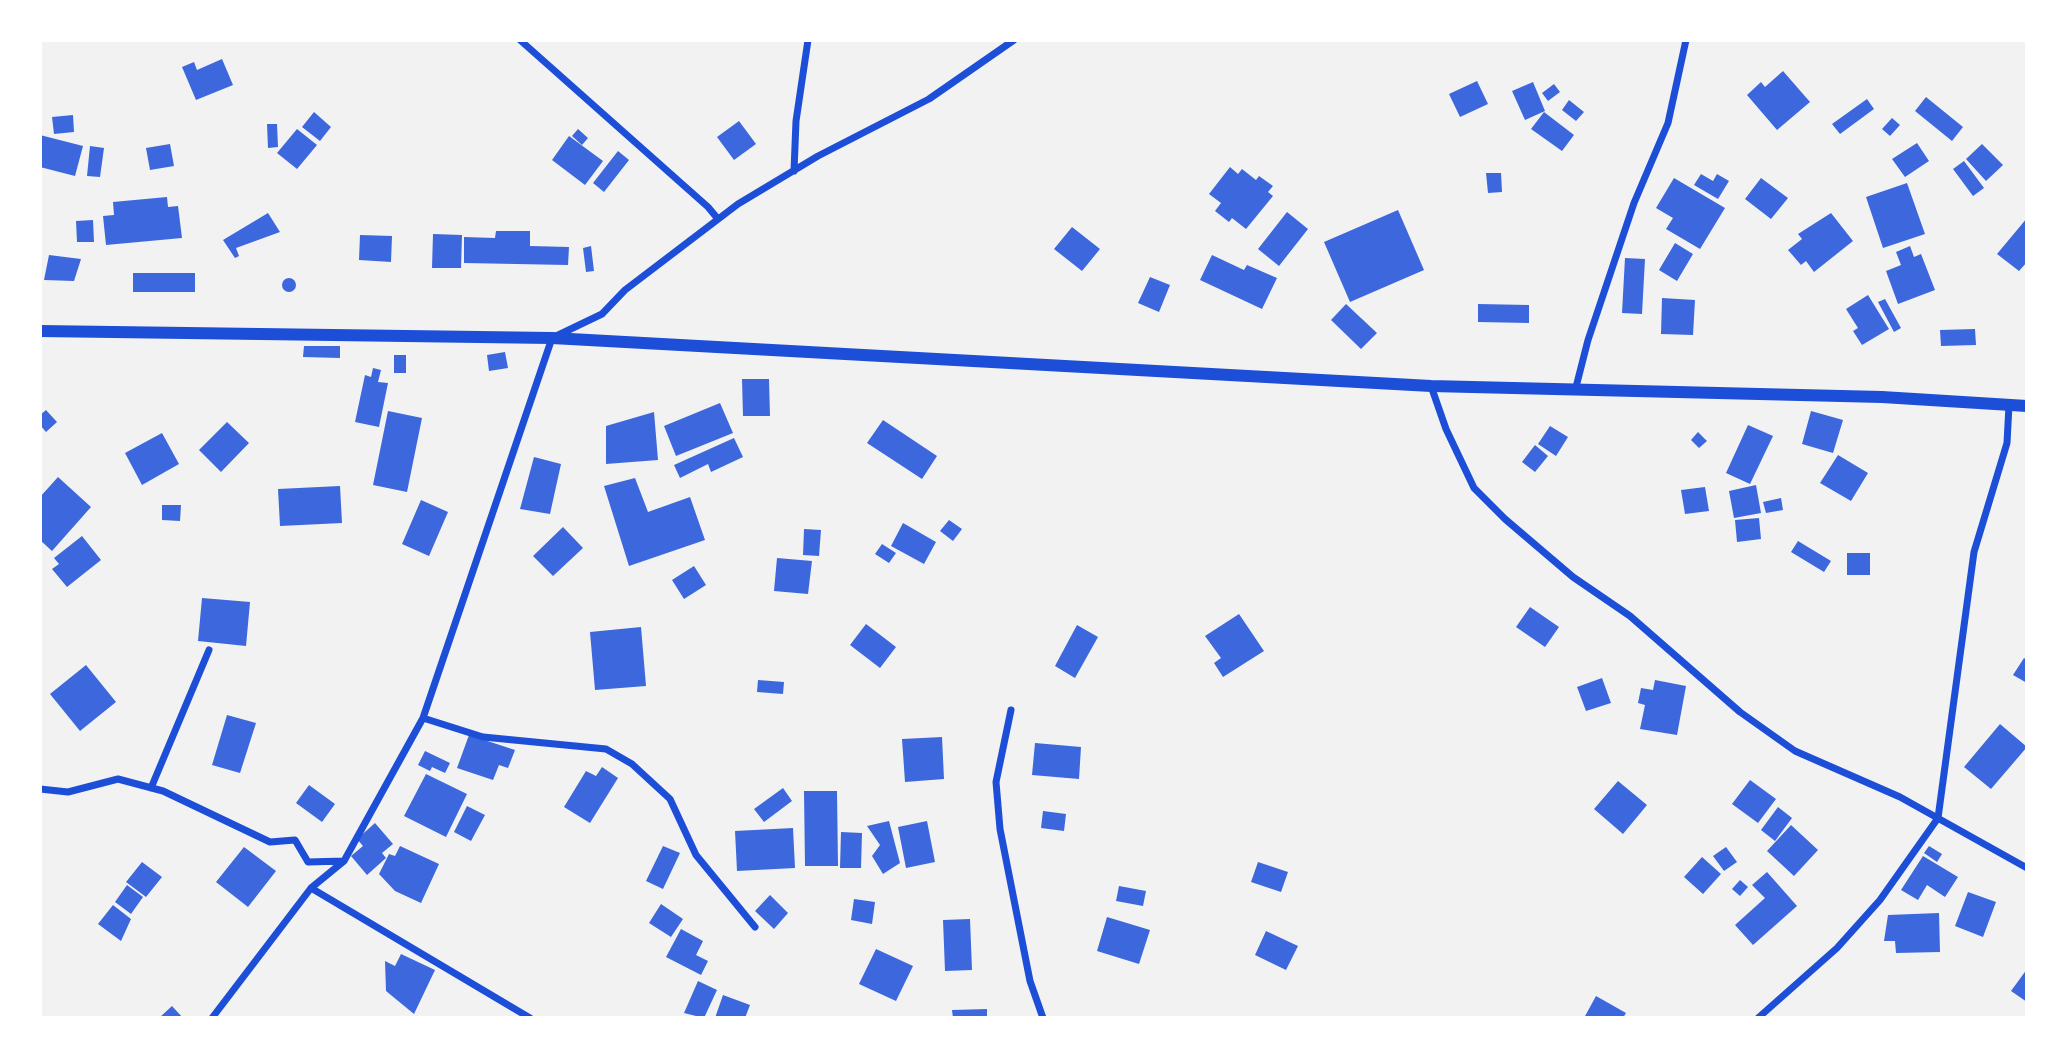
<!DOCTYPE html>
<html>
<head>
<meta charset="utf-8">
<style>
	body { margin:0 }
	#map { position:relative; width:2067px; height:1058px; overflow:hidden; background:#f2f2f2; font-family:Arial,sans-serif }
	canvas { display:block }
	.frame { position:absolute; inset:0; border:42px solid #fff; pointer-events:none }
</style>
</head>
<body>
<div id="map">
<canvas width="2067" height="1058"></canvas>
<div class="frame"></div>
</div>
<script>
const ctx = document.querySelector('canvas').getContext('2d');
ctx.lineJoin = 'round';
function fillPath(path, color) { ctx.fillStyle = color; ctx.fill(path, 'evenodd'); }
const shape = rows => new Path2D(rows.map(r => 'M' + r).join(''));
function strokePath(path, color, width, dash) { ctx.strokeStyle = color; ctx.lineWidth = width; ctx.lineCap = dash ? 'butt' : 'round'; ctx.setLineDash(dash || []); ctx.stroke(path); }
fillPath(shape([
	[222,59,233,85,196,100,182,67,194,62,197,70],
	[1783,71,1810,102,1777,130,1747,95,1761,82,1765,87],
	[1477,81,1488,104,1460,117,1449,94],
	[1533,82,1545,111,1525,120,1512,91],
	[1554,84,1560,92,1548,101,1542,93],
	[1926,97,1963,127,1952,141,1915,111],
	[1867,99,1874,109,1840,134,1832,124],
	[1569,100,1584,112,1576,121,1562,110],
	[314,112,331,127,320,141,302,127],
	[1544,112,1574,135,1562,151,1531,129],
	[73,115,74,132,54,134,52,117],
	[1892,118,1900,125,1890,136,1882,129],
	[739,121,756,144,734,160,717,137],
	[267,124,277,124,278,147,268,148],
	[297,129,317,145,297,169,277,153],
	[578,129,588,138,582,145,572,136],
	[40,135,83,146,75,176,40,167],
	[569,136,603,161,585,185,552,160],
	[1917,143,1929,161,1905,177,1892,159],
	[170,144,174,166,150,170,146,148],
	[1982,144,2003,165,1986,181,1966,159],
	[90,146,104,148,100,177,87,176],
	[618,151,629,160,604,192,593,183],
	[1964,161,1984,188,1973,196,1953,169],
	[1230,167,1238,174,1242,169,1256,180,1259,176,1273,186,1268,192,1273,196,1246,229,1232,218,1229,222,1215,211,1221,203,1209,194],
	[1486,173,1501,173,1502,192,1488,193],
	[1701,174,1713,181,1717,174,1729,181,1718,199,1694,185],
	[1674,178,1725,208,1700,249,1666,229,1673,218,1656,208],
	[1761,178,1788,198,1771,219,1745,199],
	[1907,183,1925,234,1883,248,1866,197],
	[167,197,168,207,178,206,182,238,106,245,103,216,114,215,113,202],
	[1398,210,1424,270,1350,302,1324,242],
	[1287,212,1308,229,1279,266,1258,249],
	[268,213,280,232,236,248,239,256,235,258,223,240],
	[1831,213,1853,241,1814,272,1806,261,1801,265,1788,250,1802,239,1798,234],
	[2027,218,2027,262,2019,271,1997,254],
	[93,220,94,242,77,242,76,221],
	[1072,227,1100,249,1082,271,1054,249],
	[496,231,530,231,530,246,569,247,568,265,464,263,464,237,495,238],
	[433,234,462,235,461,268,432,268],
	[360,235,392,236,391,262,359,260],
	[1675,243,1693,254,1677,281,1659,270],
	[591,246,594,271,586,272,583,248],
	[1910,246,1914,257,1921,254,1935,290,1898,304,1886,271,1901,265,1896,252],
	[49,255,81,259,74,281,44,280],
	[1212,255,1244,270,1247,265,1277,278,1262,309,1200,280],
	[1625,258,1645,259,1642,314,1622,313],
	[133,273,195,273,195,292,133,292],
	[1150,277,1170,285,1159,312,1138,303],
	'282 285a7 7 0 1 1 14 0a7 7 0 1 1-14 0Z',
	[1868,295,1889,329,1862,345,1853,331,1858,328,1846,309],
	[1662,298,1695,300,1693,335,1661,334],
	[1885,299,1901,328,1894,332,1878,302],
	[1346,304,1377,333,1361,349,1331,320],
	[1478,304,1529,305,1529,323,1478,322],
	[1975,329,1976,345,1941,346,1940,330],
	[304,346,340,346,340,358,303,357],
	[505,352,508,368,489,371,487,355],
	[394,355,406,355,406,373,394,373],
	[373,368,381,370,378,382,388,383,379,427,355,422,365,375,371,377],
	[742,379,769,379,770,416,743,416],
	[720,403,733,433,676,456,664,426],
	[46,410,57,422,46,432,40,425,40,415],
	[388,411,422,418,407,492,373,485],
	[1811,411,1843,420,1833,453,1802,444],
	[654,412,658,460,606,464,606,426],
	[883,420,937,456,922,479,867,443],
	[227,422,249,443,221,472,199,450],
	[1748,425,1773,436,1750,484,1726,473],
	[1550,426,1568,437,1556,456,1538,444],
	[1698,432,1707,441,1699,448,1691,440],
	[162,433,179,464,142,485,125,453],
	[734,438,743,457,711,472,708,464,680,478,674,465],
	[1535,445,1548,456,1535,472,1522,462],
	[1838,455,1868,473,1851,501,1820,483],
	[534,457,561,464,550,514,520,509],
	[58,477,91,507,52,551,40,540,40,497],
	[635,478,648,512,690,497,705,540,629,566,604,486],
	[1756,485,1761,513,1734,518,1729,491],
	[340,486,342,523,280,526,278,489],
	[1705,487,1709,511,1685,514,1681,490],
	[1781,498,1783,510,1766,513,1763,502],
	[421,500,448,512,429,556,402,544],
	[162,505,181,505,180,521,162,520],
	[1759,518,1761,539,1737,542,1735,520],
	[949,520,962,529,953,541,940,531],
	[903,523,936,542,924,564,891,546],
	[563,527,583,548,553,576,533,556],
	[804,529,821,530,819,556,803,555],
	[82,536,101,560,67,587,52,569,59,564,54,558],
	[1798,541,1831,561,1824,572,1791,552],
	[882,544,896,553,889,563,875,554],
	[1847,553,1870,553,1870,575,1847,575],
	[777,558,812,561,808,594,774,591],
	[694,566,706,585,684,599,672,580],
	[202,598,250,602,246,646,198,641],
	[1530,607,1559,627,1545,647,1516,627],
	[1239,614,1264,651,1223,677,1214,663,1221,658,1205,636],
	[866,624,896,647,880,668,850,645],
	[1077,625,1098,637,1075,678,1055,666],
	[641,627,646,686,595,690,590,632],
	[2024,658,2027,660,2027,683,2013,675],
	[86,665,116,702,80,731,50,694],
	[1602,678,1611,703,1586,711,1577,687],
	[758,680,784,682,783,694,757,692],
	[1655,680,1686,686,1677,735,1640,729,1645,705,1638,703,1641,688,1653,690],
	[227,715,256,723,240,773,212,765],
	[2000,724,2027,747,1991,789,1964,767],
	[469,735,515,750,508,768,499,765,493,780,457,768],
	[942,737,944,779,905,782,902,739],
	[1035,743,1081,747,1079,779,1032,775],
	[425,751,450,763,445,773,432,767,430,771,418,765],
	[602,767,618,778,590,823,564,807,586,771,596,776],
	[426,774,467,794,446,837,404,816],
	[1750,780,1776,799,1758,823,1732,804],
	[1618,781,1647,805,1623,834,1594,809],
	[309,785,335,804,322,822,296,803],
	[783,788,792,801,764,822,754,809],
	[804,791,837,791,838,866,805,866],
	[467,806,485,815,471,841,454,832],
	[1778,807,1792,818,1775,841,1761,830],
	[1043,811,1066,814,1064,831,1041,828],
	[889,821,900,863,883,874,872,856,880,845,867,826],
	[927,821,935,862,906,868,898,827],
	[375,823,393,844,382,853,386,858,367,875,351,856,363,846,357,839],
	[1791,825,1818,850,1794,876,1767,851],
	[793,828,795,868,737,871,735,831],
	[841,832,862,833,861,868,840,868],
	[400,846,439,864,421,903,395,891,379,874,389,854,395,856],
	[663,846,680,853,663,889,646,881],
	[1929,846,1942,854,1937,862,1924,853],
	[244,847,276,871,248,907,216,882],
	[1726,847,1737,862,1724,871,1713,856],
	[1923,856,1958,877,1945,897,1927,885,1918,900,1901,890],
	[1702,857,1721,874,1703,894,1684,877],
	[142,862,162,877,146,897,126,882],
	[1258,862,1288,872,1281,892,1251,882],
	[1767,872,1797,906,1753,945,1735,925,1765,898,1752,885],
	[1740,880,1748,887,1740,896,1732,889],
	[127,885,143,897,131,914,115,902],
	[1119,886,1146,891,1143,906,1116,901],
	[1968,892,1996,902,1983,937,1955,926],
	[770,895,788,913,774,929,755,911],
	[854,899,875,902,872,924,851,920],
	[661,904,683,919,671,937,649,923],
	[113,905,131,919,121,941,98,924],
	[1939,913,1940,952,1896,953,1895,941,1884,941,1888,915],
	[1107,917,1150,930,1139,964,1097,951],
	[970,919,972,970,945,971,943,920],
	[681,929,703,941,696,955,708,961,701,975,666,957],
	[1266,931,1298,946,1286,970,1255,955],
	[876,949,913,966,896,1001,859,984],
	[401,954,435,970,414,1014,386,991,385,961,395,966],
	[2027,969,2027,1002,2011,991],
	[698,981,717,990,704,1018,684,1013],
	[723,995,750,1005,745,1018,715,1018],
	[1596,996,1626,1013,1623,1018,1584,1018],
	[172,1006,183,1018,159,1018],
	[987,1009,987,1018,953,1018,952,1010]
]), '#3d67dc');
strokePath(shape([
	[520,40,708,207,718,219],
	[794,171,796,121,808,40],
	[1431,386,1446,429,1474,488,1505,519,1573,577,1630,616,1740,712,1795,751,1900,797,2027,868],
	[1576,387,1588,340,1634,203,1668,123,1686,40],
	[1011,710,996,782,1000,829,1030,981,1043,1018],
	[423,718,483,737,606,749,632,764,670,799,696,855,755,927],
	[151,788,209,650],
	[40,789,68,792,118,779,163,791,270,842,295,840,308,862,343,861],
	[311,888,530,1018],
	[212,1018,311,888,344,861,423,718,552,338,602,314,625,290,738,204,818,156,929,99,1014,40],
	[1758,1018,1837,948,1880,900,1938,818,1974,552,2007,443,2009,405]
]), '#1d4ed8', 7);
strokePath(shape([
	[40,331,552,338,1431,386,1882,397,2027,406]
]), '#1d4ed8', 12);
</script>
</body>
</html>
